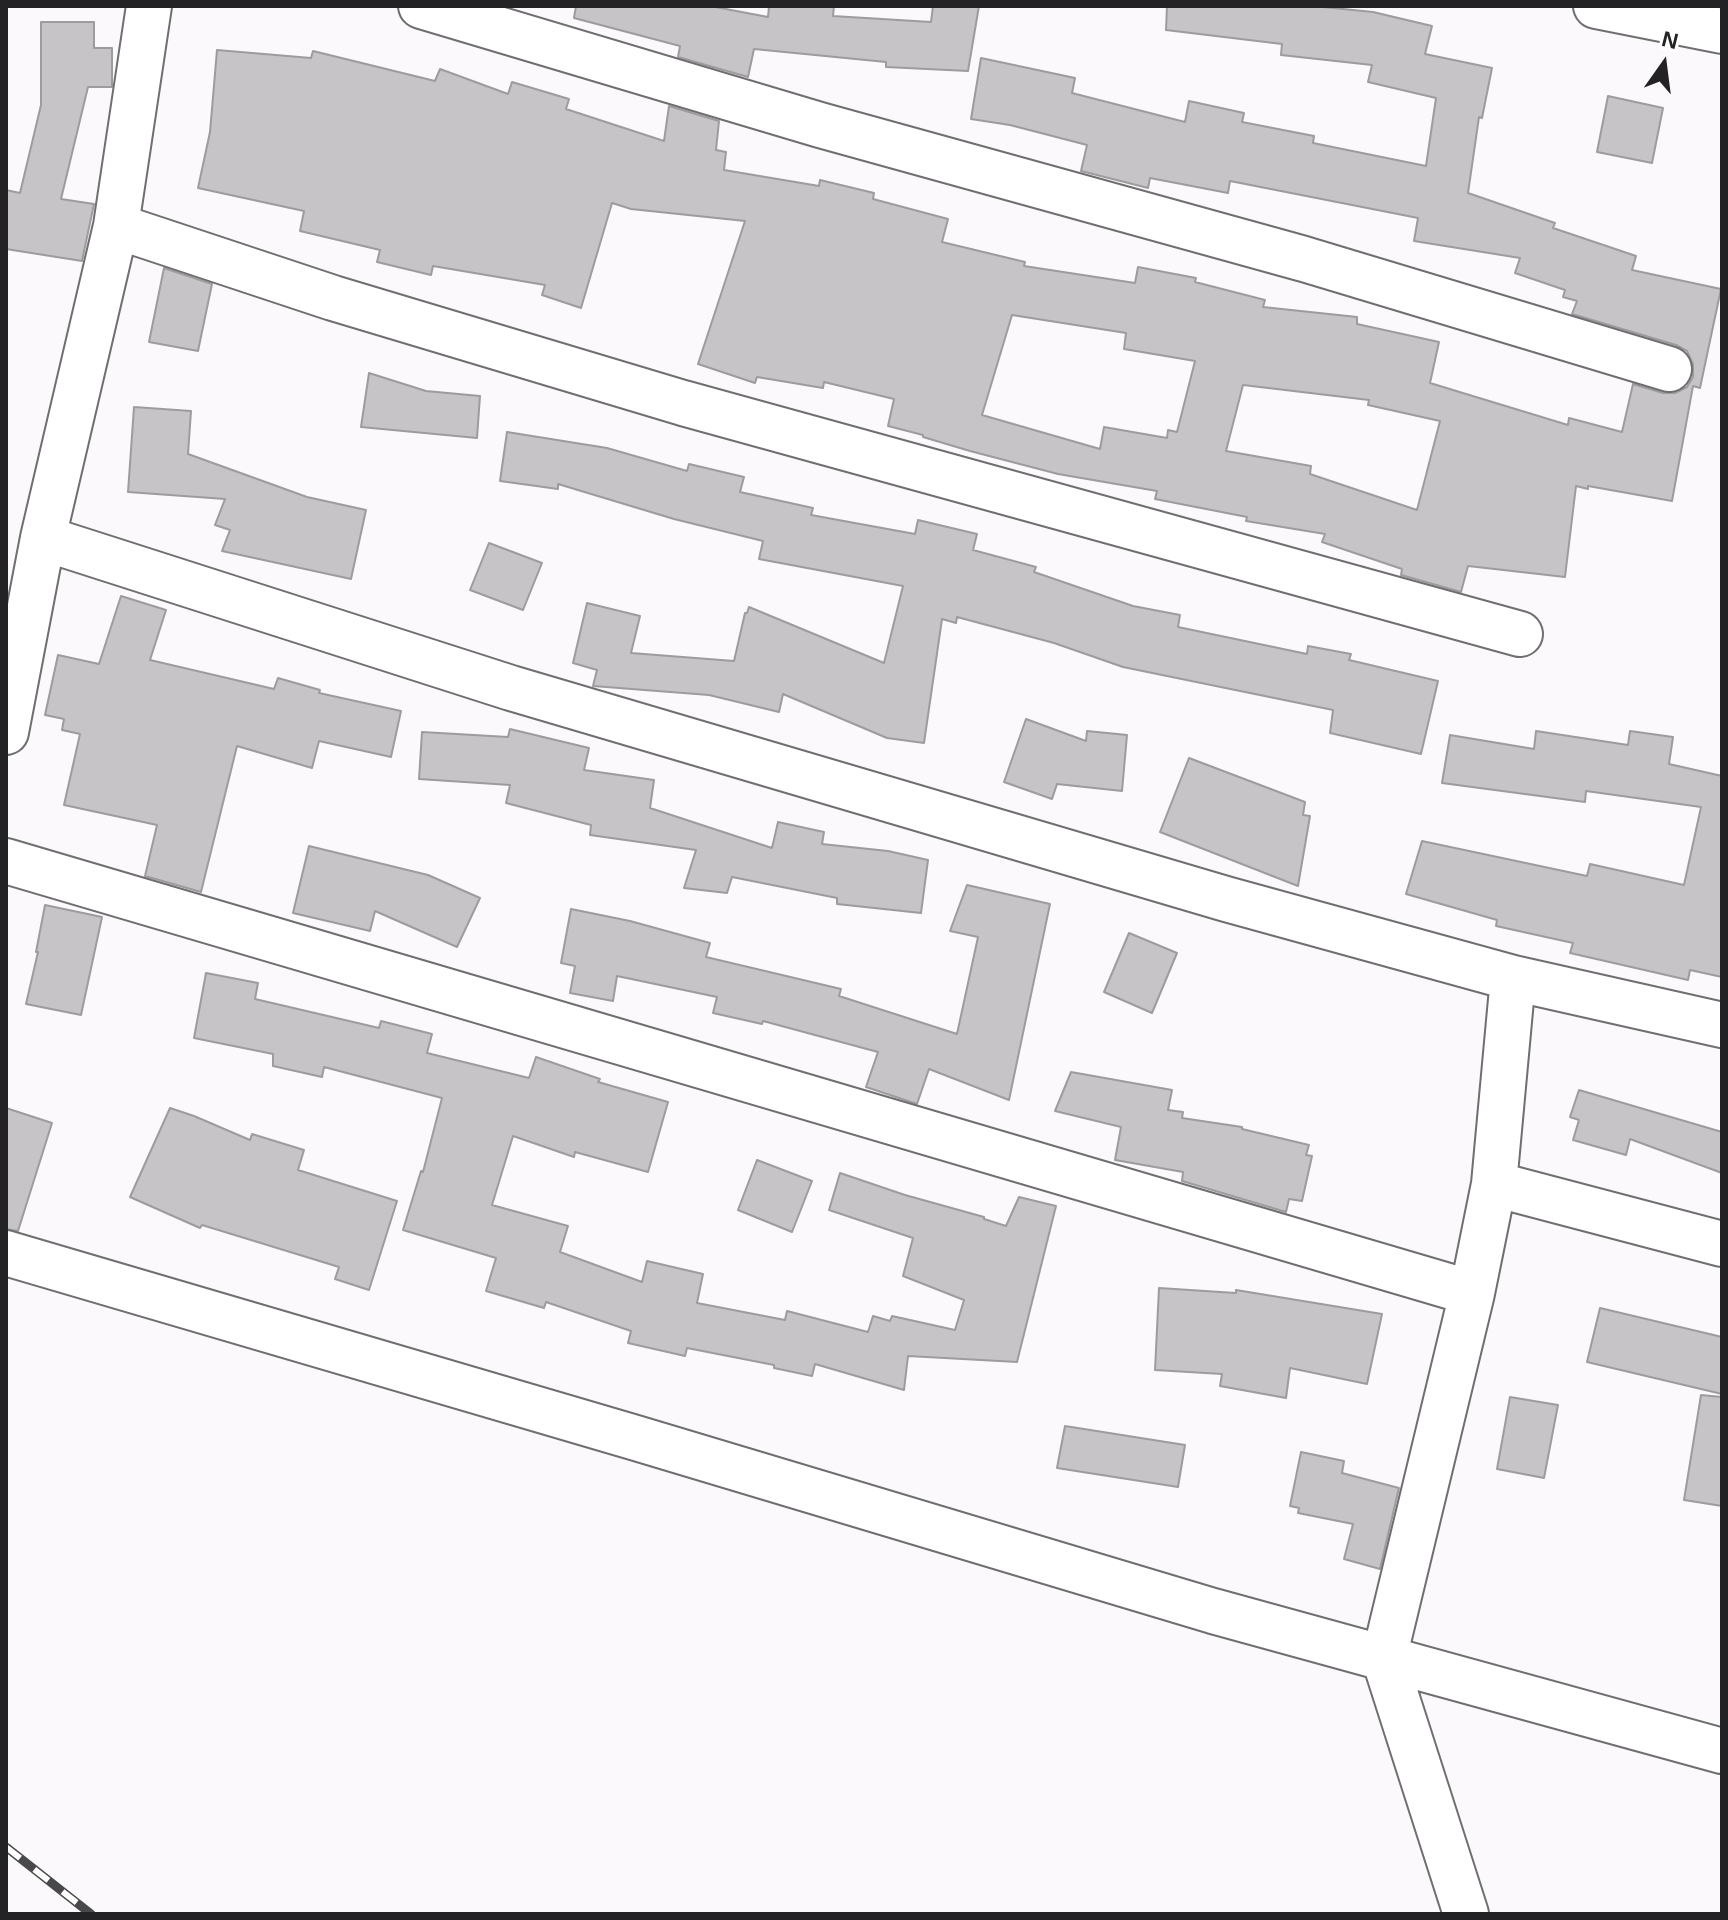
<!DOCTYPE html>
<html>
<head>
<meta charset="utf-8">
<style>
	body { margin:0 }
	#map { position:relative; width:1728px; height:1920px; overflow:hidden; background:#fcf9fd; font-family:Arial,sans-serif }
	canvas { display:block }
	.frame { position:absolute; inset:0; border:8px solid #232224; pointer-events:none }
	.north { position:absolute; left:1624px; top:24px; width:80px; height:80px; -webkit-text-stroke:6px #fff; paint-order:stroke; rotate:14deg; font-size:22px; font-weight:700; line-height:32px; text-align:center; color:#232224 }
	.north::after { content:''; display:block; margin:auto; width:28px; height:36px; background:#232224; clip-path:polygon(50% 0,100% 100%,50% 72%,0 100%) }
</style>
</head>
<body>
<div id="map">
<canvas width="1728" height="1920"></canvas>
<div class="frame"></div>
<div class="north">N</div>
</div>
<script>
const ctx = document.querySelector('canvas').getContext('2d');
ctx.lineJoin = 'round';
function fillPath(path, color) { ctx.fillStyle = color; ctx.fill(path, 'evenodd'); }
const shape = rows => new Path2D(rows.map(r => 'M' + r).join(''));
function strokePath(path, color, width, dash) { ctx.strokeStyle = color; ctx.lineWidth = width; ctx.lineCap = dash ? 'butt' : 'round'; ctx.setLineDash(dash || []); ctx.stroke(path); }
const building = shape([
	[576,6,710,6,768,17,769,6,834,6,833,16,931,22,933,6,979,6,968,71,886,67,886,62,754,49,748,77,678,57,680,46,574,18,576,6],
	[1167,6,1313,6,1373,12,1432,26,1425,54,1492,68,1482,118,1479,117,1468,193,1555,223,1553,228,1636,256,1632,270,1721,289,1700,388,1693,386,1672,501,1588,486,1588,489,1576,486,1565,577,1468,566,1461,592,1401,575,1402,569,1322,542,1325,534,1246,521,1247,517,1155,499,1157,491,1058,474,970,451,923,437,923,435,888,426,894,399,824,382,823,388,757,377,755,383,698,364,745,221,631,209,612,203,581,308,542,295,545,285,433,266,431,275,377,262,380,250,300,231,304,211,198,188,210,132,217,50,311,58,313,51,435,81,440,69,508,94,512,82,569,99,566,109,664,141,669,106,719,121,716,150,726,152,724,170,819,186,820,180,874,193,873,199,948,219,942,242,1025,262,1024,266,1135,283,1138,267,1196,278,1195,282,1265,300,1263,307,1357,317,1357,324,1439,342,1430,383,1568,425,1569,418,1622,432,1633,384,1663,393,1675,393,1687,387,1693,377,1693,364,1687,351,1676,345,1572,314,1577,301,1563,297,1565,290,1515,273,1520,258,1414,241,1418,218,1230,181,1228,193,1150,178,1148,188,1081,171,1087,145,1010,125,971,119,981,58,1075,78,1072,93,1185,122,1189,101,1244,113,1242,122,1314,136,1313,143,1426,166,1436,98,1368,82,1372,65,1281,55,1282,44,1166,30,1167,6],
	[1012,315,1126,333,1124,349,1195,361,1177,432,1168,430,1167,438,1104,427,1100,449,982,415,1012,315],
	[1243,385,1369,400,1368,405,1440,421,1417,510,1310,474,1311,466,1226,451,1243,385],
	[41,22,94,22,94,48,112,48,112,87,88,87,61,199,94,204,82,261,6,249,6,190,20,193,41,105,41,22],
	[1608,96,1663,108,1652,163,1597,152,1608,96],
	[164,268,212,284,198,351,149,342,164,268],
	[369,373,426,391,480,396,477,438,361,427,369,373],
	[134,407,191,411,188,454,307,497,366,510,351,579,222,551,230,530,215,525,225,499,128,492,134,407],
	[507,432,607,448,687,471,689,464,744,477,740,492,813,508,811,515,915,534,918,520,977,534,973,550,1036,567,1034,572,1133,606,1180,615,1178,627,1307,654,1308,646,1351,654,1349,660,1438,681,1421,754,1330,733,1333,710,1123,667,1054,643,957,617,956,623,942,619,924,743,887,738,783,694,779,712,709,695,593,686,597,670,573,663,587,603,640,616,631,653,734,661,745,613,747,613,749,607,884,663,903,586,759,559,763,541,674,519,558,484,558,489,500,481,507,432],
	[489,543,542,563,523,610,470,590,489,543],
	[121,596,166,610,150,660,274,689,278,678,320,690,319,693,401,711,391,757,319,741,312,768,237,746,201,892,145,876,157,825,64,805,80,734,62,730,64,719,45,715,58,655,99,664,121,596],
	[1026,719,1086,741,1087,731,1127,735,1122,791,1057,784,1052,799,1004,782,1026,719],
	[510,729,589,748,584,770,654,780,650,808,772,848,778,822,824,832,822,844,888,851,928,860,921,913,837,904,837,898,732,877,727,893,684,888,696,850,590,835,591,825,506,803,510,785,419,779,422,732,508,737,510,729],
	[1536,731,1628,745,1630,731,1673,737,1669,764,1722,776,1722,977,1690,970,1688,980,1570,953,1573,943,1496,926,1497,920,1406,894,1422,841,1587,876,1590,864,1684,885,1701,807,1586,791,1585,802,1442,783,1450,735,1534,749,1536,731],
	[1189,758,1305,802,1303,815,1310,816,1298,886,1160,832,1189,758],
	[309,846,428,875,480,898,457,947,375,911,370,931,293,913,309,846],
	[967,885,1050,904,1009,1100,929,1069,917,1104,866,1087,878,1052,763,1021,762,1024,713,1013,717,997,617,976,613,1001,570,993,575,966,561,963,571,909,630,921,710,943,706,957,841,989,839,996,957,1034,978,937,950,931,967,885],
	[45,905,102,917,81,1015,26,1004,38,952,36,952,45,905],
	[1129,933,1177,953,1152,1013,1104,992,1129,933],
	[206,973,258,983,255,999,379,1028,381,1021,432,1034,427,1053,529,1078,536,1057,600,1079,598,1082,668,1102,648,1172,575,1152,574,1157,513,1136,492,1205,568,1226,560,1252,642,1282,647,1261,703,1274,697,1303,785,1320,787,1311,868,1332,873,1316,890,1321,892,1316,955,1330,964,1300,903,1276,913,1238,829,1210,840,1173,905,1195,984,1217,984,1219,1006,1226,1019,1197,1056,1206,1017,1362,908,1356,904,1390,815,1364,812,1376,774,1368,774,1365,687,1348,685,1356,628,1343,631,1331,546,1302,544,1308,486,1291,496,1258,403,1230,421,1171,423,1172,442,1098,324,1067,322,1077,273,1066,273,1054,194,1038,206,973],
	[1071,1072,1172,1090,1168,1110,1183,1112,1182,1118,1242,1127,1242,1129,1309,1145,1306,1155,1312,1156,1302,1201,1289,1199,1286,1212,1182,1181,1183,1172,1115,1160,1121,1127,1055,1111,1071,1072],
	[1579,1090,1722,1132,1722,1173,1630,1139,1626,1155,1573,1140,1579,1120,1570,1117,1579,1090],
	[6,1108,52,1123,18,1231,6,1229,6,1108],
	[170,1108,194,1116,250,1140,252,1134,304,1150,298,1170,397,1201,369,1290,335,1279,339,1267,202,1225,200,1228,130,1197,170,1108],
	[757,1160,812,1181,792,1232,738,1210,757,1160],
	[1159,1288,1236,1293,1236,1290,1382,1314,1367,1384,1290,1368,1286,1398,1220,1386,1222,1374,1155,1370,1159,1288],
	[1600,1308,1722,1337,1722,1394,1587,1362,1600,1308],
	[1701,1395,1722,1397,1722,1506,1684,1500,1701,1395],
	[1510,1397,1558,1405,1544,1478,1497,1469,1510,1397],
	[1065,1426,1185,1445,1178,1487,1057,1468,1065,1426],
	[1301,1452,1344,1461,1342,1473,1399,1488,1380,1569,1344,1559,1353,1524,1298,1513,1299,1508,1290,1506,1301,1452]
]);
fillPath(building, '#c7c4c7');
strokePath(building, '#9e9b9f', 2);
const minor = shape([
	[421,6,820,125,1304,259,1669,369],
	[1596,6,1722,31],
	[116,226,333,298,683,403,1520,634],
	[43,538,511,688,1226,899,1513,978,1722,1025],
	[6,732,43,538,116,226,149,6],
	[6,861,1472,1293],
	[1494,1184,1513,978],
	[6,1253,636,1438,1213,1611,1722,1751],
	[1466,1914,1384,1658,1472,1293,1494,1184,1722,1244]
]);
strokePath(minor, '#706e71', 48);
strokePath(minor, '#fff', 44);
const rail = shape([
	[6,1847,91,1914]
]);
strokePath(rail, '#49484a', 9);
strokePath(rail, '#fff', 6, [18]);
</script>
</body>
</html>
